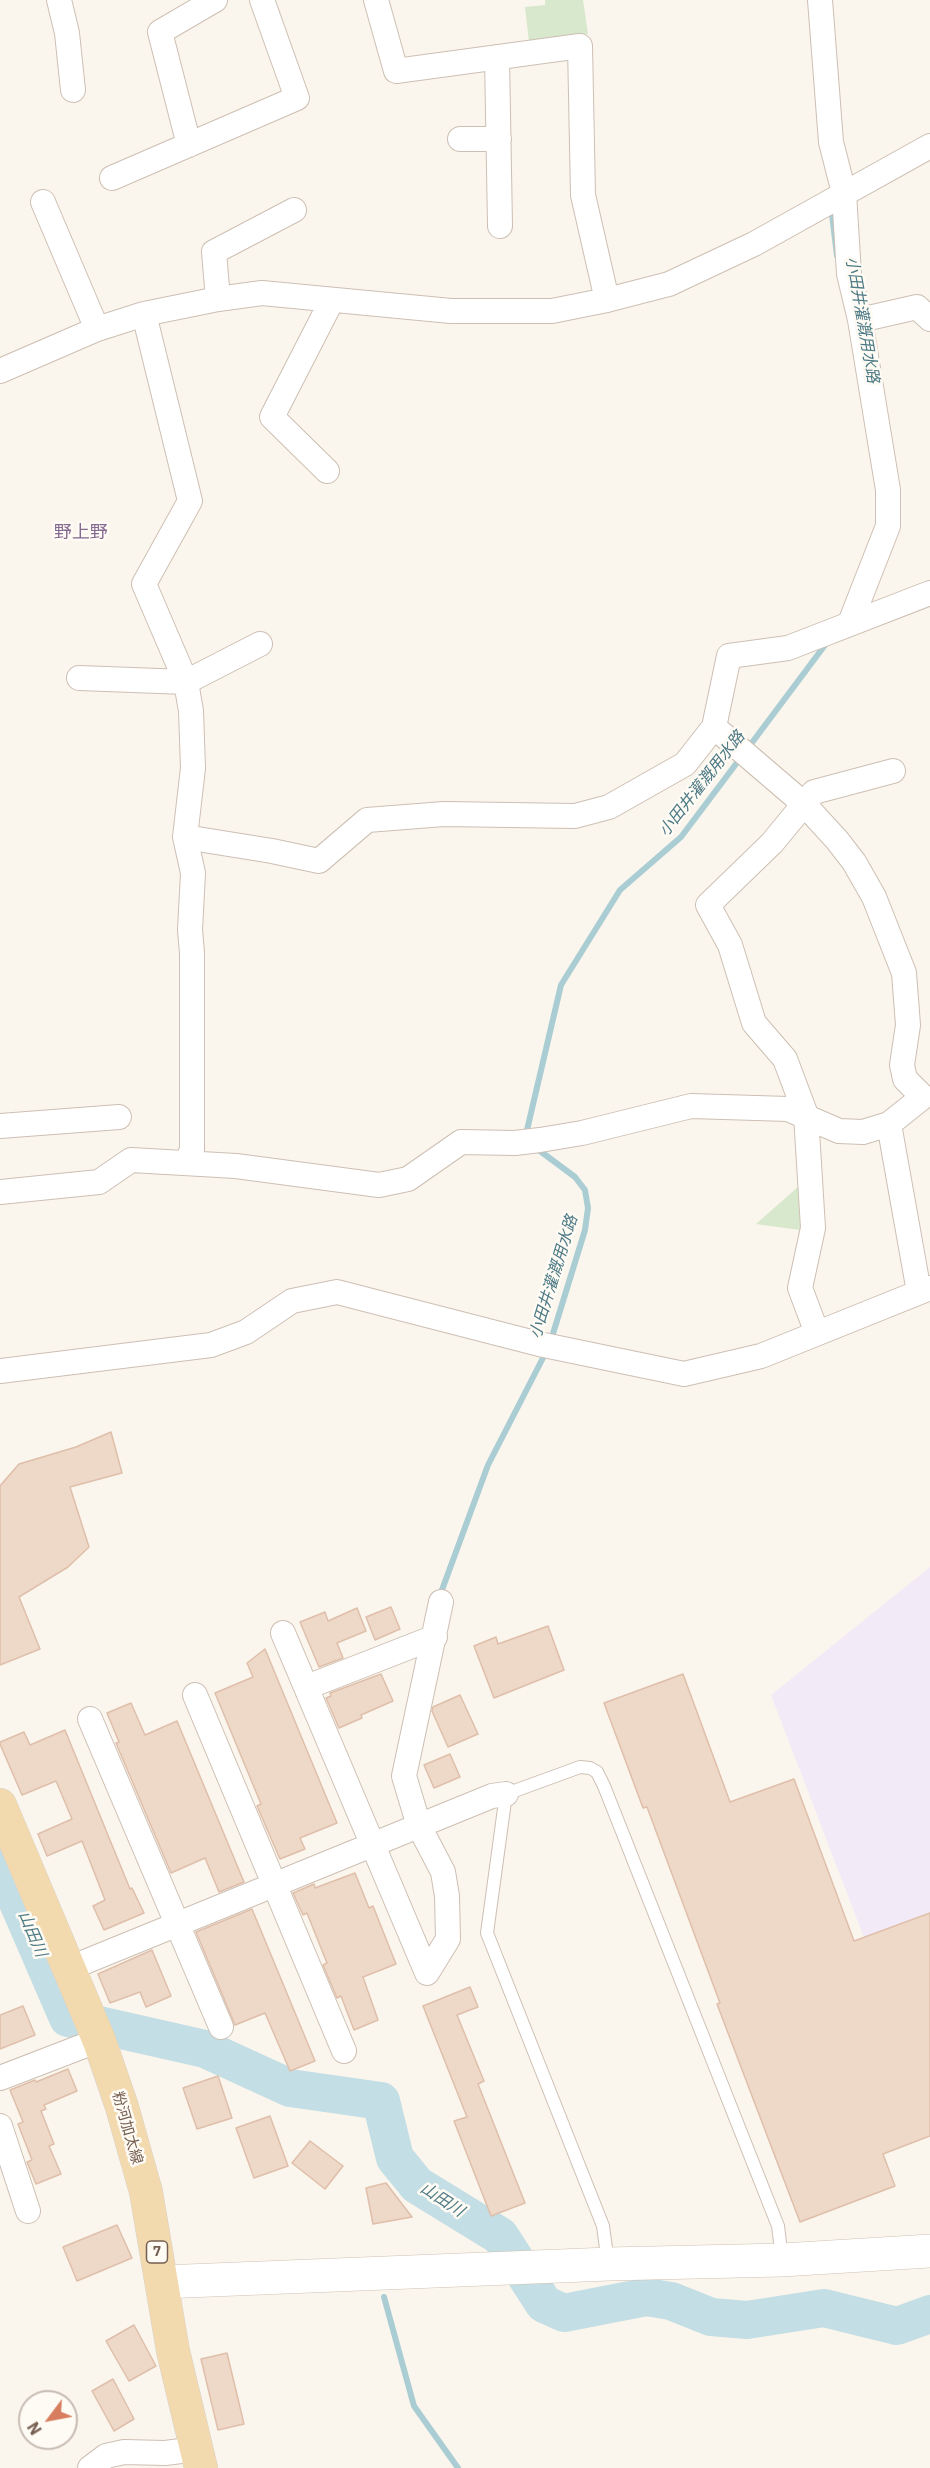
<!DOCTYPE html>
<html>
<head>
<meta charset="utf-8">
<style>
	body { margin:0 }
	#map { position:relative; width:930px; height:2468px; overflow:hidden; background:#fbf6ed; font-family:"IBM Plex Sans",sans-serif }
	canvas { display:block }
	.north { position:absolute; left:18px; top:2390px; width:60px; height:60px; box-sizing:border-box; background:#fefaf4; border:2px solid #c7bcb3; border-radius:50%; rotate:238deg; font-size:16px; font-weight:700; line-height:24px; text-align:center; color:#755f51 }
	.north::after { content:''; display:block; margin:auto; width:21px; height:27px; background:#d77e60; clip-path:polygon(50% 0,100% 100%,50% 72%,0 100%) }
</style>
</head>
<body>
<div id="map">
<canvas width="930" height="2468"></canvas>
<div class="north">N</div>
</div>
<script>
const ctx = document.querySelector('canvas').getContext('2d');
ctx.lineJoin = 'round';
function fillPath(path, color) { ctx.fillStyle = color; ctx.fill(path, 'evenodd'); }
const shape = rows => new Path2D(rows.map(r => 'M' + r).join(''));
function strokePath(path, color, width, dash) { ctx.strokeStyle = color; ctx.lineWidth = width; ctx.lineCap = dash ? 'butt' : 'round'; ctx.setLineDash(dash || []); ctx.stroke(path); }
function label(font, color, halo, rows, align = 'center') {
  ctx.font = font + ' "IBM Plex Sans","Noto Sans JP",sans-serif'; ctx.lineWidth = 5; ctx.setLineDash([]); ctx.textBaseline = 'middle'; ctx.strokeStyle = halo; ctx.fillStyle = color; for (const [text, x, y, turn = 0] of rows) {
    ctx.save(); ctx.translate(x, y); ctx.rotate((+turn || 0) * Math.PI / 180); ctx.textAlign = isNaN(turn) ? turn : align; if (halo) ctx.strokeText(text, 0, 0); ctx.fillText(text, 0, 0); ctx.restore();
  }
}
fillPath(shape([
	[930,1567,930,2110,771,1695]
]), '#f3eaf8');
fillPath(shape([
	[545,0,583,0,588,34,529,42,525,7,545,5],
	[799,1186,800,1230,756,1224]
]), '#d7e8cc');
strokePath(shape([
	[831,206,837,256],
	[748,748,828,641],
	[530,1136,527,1130,561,985,620,890,681,837,742,756],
	[536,1148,575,1177,585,1190,588,1208,585,1230,551,1340],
	[439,1598,488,1465,546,1352],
	[384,2297,414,2406,458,2468]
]), '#aacdd4', 6);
strokePath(shape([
	[0,1861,68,2018,205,2049,290,2088,381,2101,395,2158,417,2185,500,2236,544,2304,564,2313,646,2297,671,2301,711,2317,747,2320,824,2308,897,2326,930,2314]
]), '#c3dee4', 38);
const building = shape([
	[111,1432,122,1473,70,1487,89,1547,68,1567,19,1597,40,1649,0,1665,0,1486,19,1464,76,1447,111,1432],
	[391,1607,400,1629,375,1640,366,1617,391,1607],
	[357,1608,366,1631,337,1643,343,1658,319,1667,300,1622,325,1612,328,1621,357,1608],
	[548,1626,564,1670,494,1698,474,1646,496,1637,498,1644,548,1626],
	[265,1649,337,1823,300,1838,305,1849,280,1859,257,1806,261,1804,215,1693,253,1677,247,1663,265,1649],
	[381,1674,393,1701,361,1715,362,1718,339,1728,326,1698,331,1696,330,1693,381,1674],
	[683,1674,730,1802,794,1779,854,1941,930,1913,930,2136,883,2154,895,2186,800,2222,717,2004,720,2003,647,1807,643,1808,604,1703,683,1674],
	[460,1695,478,1734,448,1747,432,1711,433,1707,460,1695],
	[131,1703,145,1735,177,1721,244,1882,219,1892,205,1858,171,1873,116,1743,119,1742,107,1713,131,1703],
	[65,1730,130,1889,132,1888,144,1913,104,1930,93,1906,105,1900,82,1841,47,1856,38,1834,72,1819,56,1781,22,1795,0,1744,0,1742,24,1732,30,1745,65,1730],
	[450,1754,460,1777,434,1788,424,1765,450,1754],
	[355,1873,369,1908,373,1906,396,1964,363,1977,378,2020,354,2030,341,1996,337,1998,323,1965,327,1963,307,1913,303,1915,293,1893,314,1884,315,1888,355,1873],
	[252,1909,315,2061,290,2071,265,2013,235,2025,196,1932,252,1909],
	[152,1950,171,1996,146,2007,140,1992,110,2003,98,1974,152,1950],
	[470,1987,478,2007,457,2015,484,2081,478,2084,525,2203,491,2216,454,2121,467,2117,423,2006,470,1987],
	[23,2006,35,2035,0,2049,0,2015,23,2006],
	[68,2069,77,2091,44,2105,46,2109,41,2111,54,2144,49,2146,61,2174,36,2184,27,2162,32,2160,18,2124,23,2122,10,2090,35,2080,36,2082,68,2069],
	[218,2076,232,2118,197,2129,183,2088,218,2076],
	[270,2116,288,2166,254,2178,236,2128,270,2116],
	[310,2141,343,2166,325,2189,292,2163,310,2141],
	[386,2183,412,2217,373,2224,366,2188,386,2183],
	[117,2225,132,2258,77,2281,63,2247,117,2225],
	[134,2325,156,2366,129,2381,106,2341,134,2325],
	[227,2353,244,2424,218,2430,201,2359,227,2353],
	[113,2379,134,2419,114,2431,92,2391,113,2379]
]);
fillPath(building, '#eed8c8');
strokePath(building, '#dfbfaa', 1.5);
const lane = shape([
	[608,2263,603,2226,487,1933,506,1794,580,1767,590,1768,597,1772,604,1786,778,2226,782,2258]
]);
const street = shape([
	[59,0,67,33,73,90],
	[376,0,396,71,580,46,583,195,607,300],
	[820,0,831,142,844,193,849,274,860,320,888,490,888,526,850,623],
	[497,57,500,226],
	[460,139,499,139],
	[189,145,160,32,215,0],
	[112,178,297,98,262,0],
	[43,202,97,329],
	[218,299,214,252,294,210],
	[144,314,190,501,144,584,186,682,191,711,193,768,185,837,193,873,190,930,192,953,192,1150,186,1163],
	[860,320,917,307,930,319],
	[0,371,97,329,144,314,218,299,262,293,451,311,552,311,607,300,669,284,754,244,930,146],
	[327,471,272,417,332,300],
	[79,678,186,682,260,644],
	[185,837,272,851,319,861,367,820,444,814,575,816,609,807,685,764,714,727,729,656,788,648,930,593],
	[889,1124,919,1292],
	[0,1126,119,1117],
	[0,1192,99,1182,131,1160,236,1166,379,1185,408,1179,461,1142,515,1143,540,1140,582,1133,691,1106,788,1109,839,1131,863,1132,889,1124,923,1097,905,1079,902,1065,908,1025,904,973,874,897,854,862,837,840,804,804,714,727],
	[817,1333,800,1288,813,1228,806,1115,785,1059,754,1023,730,945,708,905,772,843,814,792,893,771],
	[0,1371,211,1345,246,1332,292,1301,337,1292,539,1344,684,1374,761,1356,930,1288],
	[283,1633,427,1973,448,1939,447,1896,443,1872,419,1826,404,1776,441,1602],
	[307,1687,435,1637],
	[195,1695,344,2051],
	[90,1719,221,2027],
	[70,1968,492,1796,506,1794],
	[0,2078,99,2040],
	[0,2126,28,2211],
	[90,2468,106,2456,124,2452,165,2453,197,2449]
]);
const secondary = shape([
	[162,2282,609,2264,782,2260,930,2251]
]);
const primary = shape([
	[0,1805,99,2040,122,2107,146,2192,173,2351,201,2468]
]);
strokePath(lane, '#cdbfb3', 14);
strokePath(street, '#cdbfb3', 26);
strokePath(secondary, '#cfc0b1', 34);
strokePath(primary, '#d8d2ce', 34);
strokePath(lane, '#fff', 12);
strokePath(street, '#fff', 24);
strokePath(secondary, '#fff', 33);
strokePath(primary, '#f2daae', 33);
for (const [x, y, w] of [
	[157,2252,21]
]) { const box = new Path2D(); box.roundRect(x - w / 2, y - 11, w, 22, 4.5); ctx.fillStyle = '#fefaf4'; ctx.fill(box); strokePath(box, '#755f51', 1.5); }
label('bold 14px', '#755f51', null, [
	["7",157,2252]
]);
label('15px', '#755f51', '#fefaf4', [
	["粉河加太線",127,2128,74]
]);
label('italic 16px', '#4d7a85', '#fefaf4', [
	["小田井灌漑用水路",862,320,80],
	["小田井灌漑用水路",702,784,-52],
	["小田井灌漑用水路",554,1277,-73],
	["山田川",32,1934,67],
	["山田川",442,2200,33]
]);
label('18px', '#846a90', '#fefaf4', [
	["野上野",81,533]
]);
</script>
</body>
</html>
